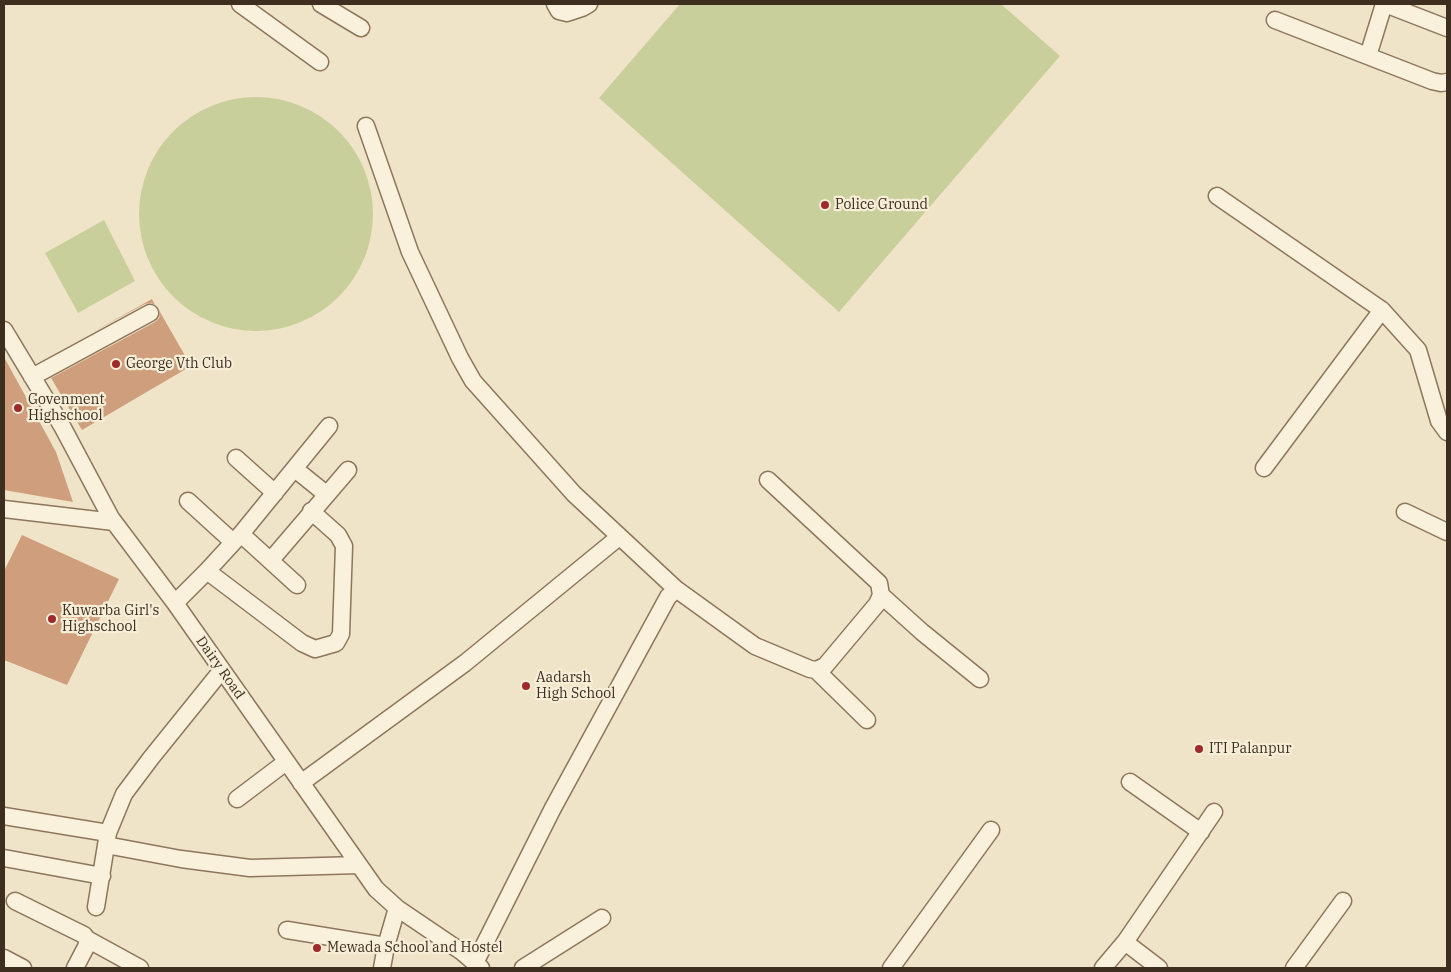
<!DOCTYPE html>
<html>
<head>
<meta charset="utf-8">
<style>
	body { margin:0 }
	#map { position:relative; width:1451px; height:972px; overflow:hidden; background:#f0e4c8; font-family:"IBM Plex Serif",serif }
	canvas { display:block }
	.frame { position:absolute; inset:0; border:5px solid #3d2e20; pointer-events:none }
</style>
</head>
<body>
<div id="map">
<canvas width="1451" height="972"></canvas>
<div class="frame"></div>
</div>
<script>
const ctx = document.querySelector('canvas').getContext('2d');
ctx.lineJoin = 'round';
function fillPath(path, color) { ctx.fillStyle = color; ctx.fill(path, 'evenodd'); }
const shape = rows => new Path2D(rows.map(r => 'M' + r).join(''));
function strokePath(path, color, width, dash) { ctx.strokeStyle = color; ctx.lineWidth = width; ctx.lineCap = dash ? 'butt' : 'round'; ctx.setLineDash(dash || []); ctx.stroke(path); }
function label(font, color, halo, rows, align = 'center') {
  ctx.font = font + ' "IBM Plex Serif",serif'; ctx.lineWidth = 4.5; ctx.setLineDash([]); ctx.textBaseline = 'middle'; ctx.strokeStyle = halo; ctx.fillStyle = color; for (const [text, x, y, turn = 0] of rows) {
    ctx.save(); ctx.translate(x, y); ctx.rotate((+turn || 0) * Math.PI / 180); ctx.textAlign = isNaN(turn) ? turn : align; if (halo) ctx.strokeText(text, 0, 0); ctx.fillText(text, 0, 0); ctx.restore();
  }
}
fillPath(shape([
	[680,4,1001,4,1060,56,839,312,599,98],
	'139 214a117 117 0 1 1 234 0a117 117 0 1 1-234 0Z',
	[104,220,135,281,78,313,45,253]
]), '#c9cf9b');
fillPath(shape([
	[152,299,155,305,151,303,145,304,93,332],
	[160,312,191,366,82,430,51,378,155,322,159,318],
	[4,357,56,452,73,502,4,490],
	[22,535,119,579,67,685,4,660,4,571]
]), '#cf9f7d');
const minor = shape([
	[240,4,320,62],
	[321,4,361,28],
	[555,4,559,11,567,13,582,8,589,4],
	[1385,4,1447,28],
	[1275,20,1432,81,1441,83,1447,82],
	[1368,56,1384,4],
	[366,126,410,252,460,358,473,381,574,494,676,589],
	[1217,196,1382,310,1418,350,1439,421,1447,432],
	[4,330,62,426,111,518,175,603,376,889,397,908,462,952,481,968],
	[32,377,150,313],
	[236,458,275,493],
	[1264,468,1382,310],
	[295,469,326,494],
	[188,501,233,542],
	[4,509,114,522],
	[1405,512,1447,532],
	[241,534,297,585],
	[271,560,348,470],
	[207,571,302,643,315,649,336,643,341,634,344,546,338,535,311,511],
	[881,595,922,632,980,679],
	[175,603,207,571,241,534,329,426],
	[816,670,867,720],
	[1130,782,1201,832],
	[301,783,465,663,619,537],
	[237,799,286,762],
	[4,816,108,833],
	[106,845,181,859,250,868,359,865],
	[4,858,102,876],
	[15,901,84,935,87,939,87,945,75,968],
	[96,907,108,833,124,794,151,758,222,670],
	[287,930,386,946],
	[87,939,140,968],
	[1125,942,1159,968],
	[4,958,23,968],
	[475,963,553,808,668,597,676,589,755,646,810,669,816,670,825,666,877,604,881,595,879,583,768,480],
	[382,968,386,946,397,908],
	[523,968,602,918],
	[891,968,991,830],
	[1103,968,1125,942,1214,812],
	[1294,968,1343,901]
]);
strokePath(minor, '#8d765c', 19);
strokePath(minor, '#faf1dc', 16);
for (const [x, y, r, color] of [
	[825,205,5,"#9e2a2b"],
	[116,364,5,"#9e2a2b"],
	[18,408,5,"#9e2a2b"],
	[52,619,5,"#9e2a2b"],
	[526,686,5,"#9e2a2b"],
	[1199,749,5,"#9e2a2b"],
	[317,948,5,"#9e2a2b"]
]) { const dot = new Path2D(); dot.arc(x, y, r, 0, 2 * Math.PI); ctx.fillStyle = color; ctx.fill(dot); strokePath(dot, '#f7eed8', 2); }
label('14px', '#3d2e20', '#f7eed8', [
	["Police Ground",835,205],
	["George Vth Club",126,364],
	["Govenment",28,400],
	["Highschool",28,416],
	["Kuwarba Girl's",62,611],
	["Highschool",62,627],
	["Aadarsh",536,678],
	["High School",536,694],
	["ITI Palanpur",1209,749],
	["Mewada School and Hostel",327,948]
], 'left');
label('14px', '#3d2e20', '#f7eed8', [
	["Dairy Road",220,668,55]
]);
</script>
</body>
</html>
